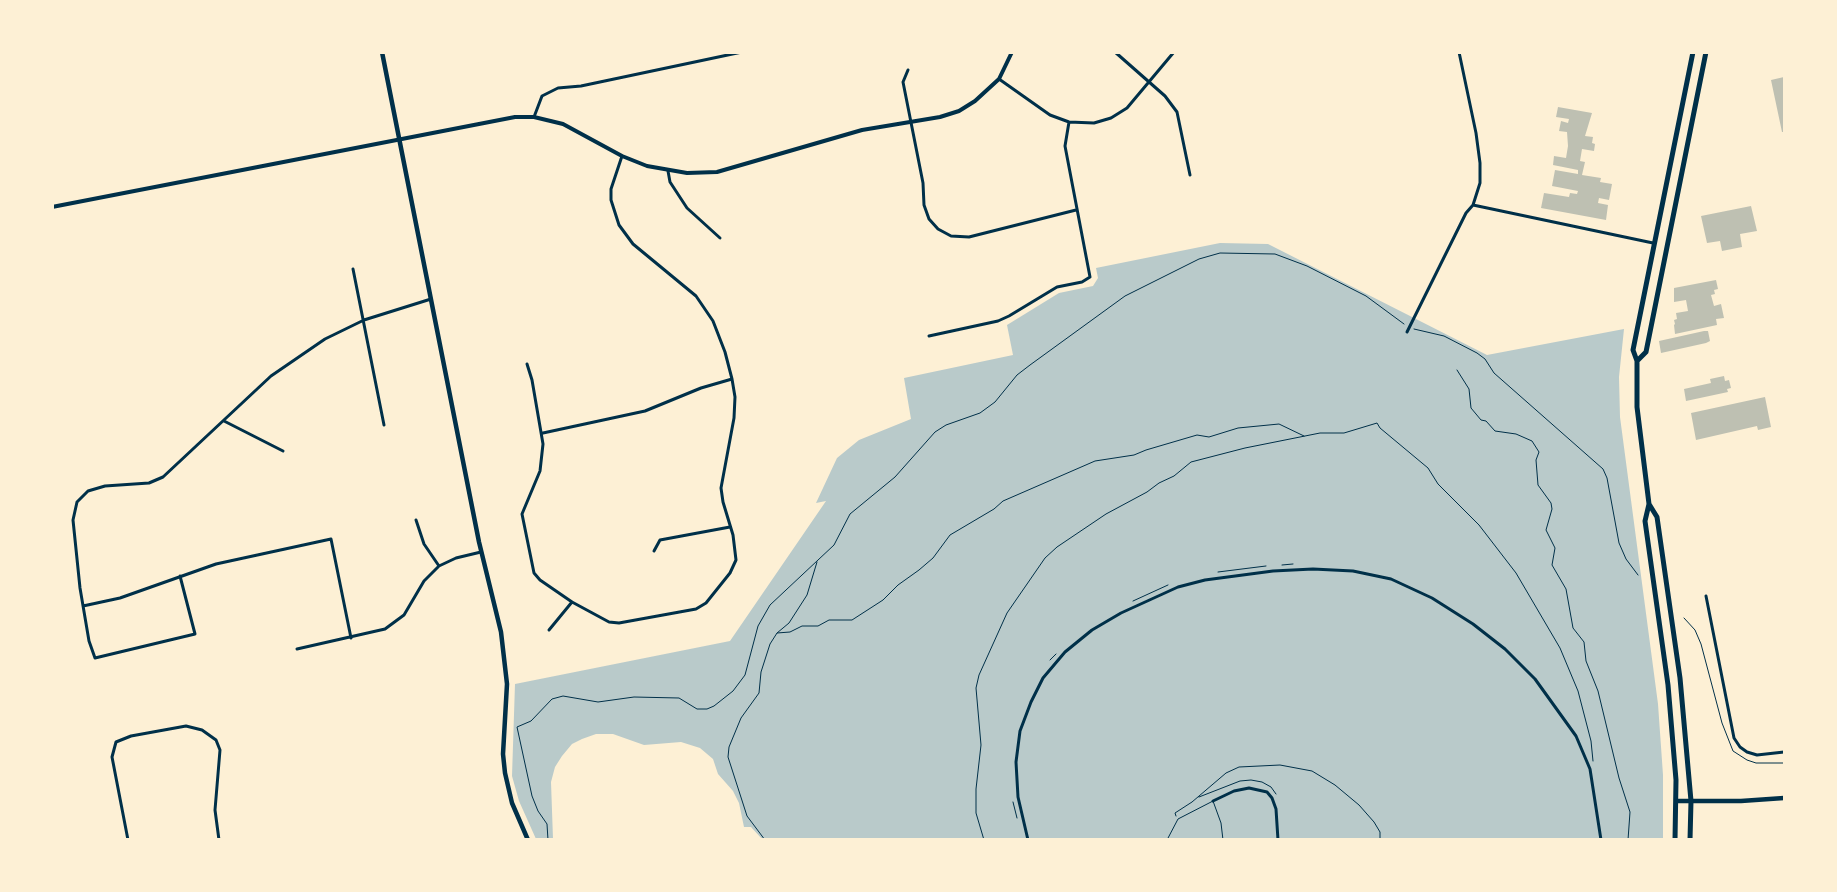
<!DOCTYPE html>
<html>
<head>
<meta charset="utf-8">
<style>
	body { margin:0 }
	#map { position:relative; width:1837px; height:892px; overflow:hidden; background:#fdf0d5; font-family:"Open Sans",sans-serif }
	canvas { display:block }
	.frame { position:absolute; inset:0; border:54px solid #fdf0d5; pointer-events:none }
</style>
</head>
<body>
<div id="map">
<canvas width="1837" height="892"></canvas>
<div class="frame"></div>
</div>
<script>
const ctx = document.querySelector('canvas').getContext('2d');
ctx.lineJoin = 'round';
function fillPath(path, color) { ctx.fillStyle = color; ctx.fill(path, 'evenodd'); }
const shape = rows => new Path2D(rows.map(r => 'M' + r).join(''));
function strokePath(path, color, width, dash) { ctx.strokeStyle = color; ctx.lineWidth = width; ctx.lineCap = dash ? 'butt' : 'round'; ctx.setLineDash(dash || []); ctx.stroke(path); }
fillPath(shape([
	[1220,243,1268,244,1487,355,1624,329,1619,377,1620,417,1658,704,1663,775,1663,839,762,839,751,827,744,827,739,803,733,791,718,774,713,759,700,748,681,742,644,745,613,734,596,734,582,739,572,744,562,756,555,767,551,782,553,839,536,839,519,801,512,776,515,684,730,641,826,501,816,503,837,458,859,440,911,419,904,378,1013,355,1007,325,1059,293,1093,286,1098,278,1096,268]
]), '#b9caca');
fillPath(shape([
	[1784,77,1784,132,1782,132,1771,80],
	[1558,107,1592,113,1585,136,1593,137,1592,143,1595,144,1594,151,1582,149,1580,161,1585,162,1582,175,1601,178,1600,182,1612,184,1609,200,1599,198,1598,203,1608,205,1606,220,1541,208,1544,193,1569,197,1570,193,1577,194,1578,191,1552,186,1555,170,1578,174,1578,170,1553,165,1554,156,1566,158,1568,146,1567,132,1559,131,1561,121,1568,123,1569,119,1556,117],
	[1751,206,1757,231,1740,234,1742,247,1722,251,1720,241,1707,243,1701,216],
	[1716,280,1718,289,1714,290,1715,294,1711,295,1714,306,1721,304,1724,318,1716,319,1717,325,1675,334,1674,325,1675,324,1674,320,1677,319,1676,313,1688,311,1686,300,1674,302,1674,288],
	[1704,331,1708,331,1710,341,1706,343,1661,353,1659,341],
	[1724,376,1725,381,1729,380,1731,388,1727,389,1728,392,1686,401,1684,389,1711,383,1710,379],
	[1765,397,1771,427,1758,430,1757,426,1696,440,1691,413]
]), '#bec0b2');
strokePath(shape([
	[1414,329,1444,336,1477,353,1485,359,1494,373,1603,469,1607,478,1619,543,1626,559,1638,575],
	[1457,370,1469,389,1471,408,1481,420,1486,421,1495,431,1516,434,1532,441,1539,452,1536,460,1538,485,1551,503,1552,509,1546,530,1555,548,1552,565,1566,589,1573,628,1584,642,1586,661,1598,691,1619,778,1630,812,1628,840],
	[1282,565,1293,564],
	[1218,572,1266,566],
	[1133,601,1168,585],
	[1684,618,1695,630,1701,644,1722,723,1733,751,1747,760,1756,763,1784,763],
	[777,633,789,623,807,595,817,562],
	[1050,660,1056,654],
	[1199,797,1240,781,1251,780,1262,782,1271,787,1276,794],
	[1013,802,1017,818],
	[1176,816,1175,813,1192,802,1226,773,1239,767,1280,765,1312,771,1335,785,1359,805,1374,822,1380,832,1380,840],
	[548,840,547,824,538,811,532,796,517,727,531,721,552,699,563,696,598,702,634,697,679,698,697,709,707,709,714,706,733,691,745,675,758,626,770,605,834,545,850,514,895,477,935,432,946,425,980,413,995,402,1017,375,1030,365,1125,296,1199,259,1220,253,1275,254,1307,266,1366,296,1404,324],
	[765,840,747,816,728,757,729,747,741,718,759,693,761,672,770,644,777,633,790,632,802,626,818,626,829,620,852,620,883,600,898,585,919,570,933,558,950,535,994,509,1003,501,1095,461,1134,455,1146,450,1197,435,1209,437,1238,428,1279,424,1304,436],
	[984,840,976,813,976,789,981,745,976,688,979,675,1007,613,1045,558,1057,547,1106,514,1147,492,1159,483,1174,476,1191,462,1245,448,1320,433,1344,433,1377,423,1380,428,1428,468,1438,484,1479,525,1516,573,1560,648,1578,691,1591,741,1593,761]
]), '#003049', 1);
strokePath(shape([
	[1167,840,1178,819,1213,801,1221,823,1223,840]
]), '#003049', 1);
strokePath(shape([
	[1115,52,1165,96,1177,112,1190,175],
	[908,70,903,82,923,183,924,205,929,219,938,229,951,236,969,237,1076,210],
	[999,79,1050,115,1069,122,1094,123,1111,118,1127,108,1174,52],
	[534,117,542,96,558,88,581,86,742,52],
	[668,171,670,182,687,208,720,238],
	[1473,205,1653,243],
	[353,269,384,425],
	[1407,332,1466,213,1473,205,1480,183,1480,163,1476,133,1459,52],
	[929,336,998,321,1009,316,1057,287,1082,282,1090,277,1065,146,1069,122],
	[527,364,532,380,543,444,540,471,522,514,534,573,540,580,572,602,609,622,619,623,696,609,706,603,730,573,736,560,733,535,723,502,721,488,734,418,735,397,732,379,725,352,713,321,696,296,633,244,619,225,611,200,611,189,622,156],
	[224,421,283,451],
	[543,433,645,411,701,388,732,379],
	[416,520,424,544,439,566],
	[654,551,660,540,730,527],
	[180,576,195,634,95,658,89,641,80,588,73,520,77,502,88,491,105,486,149,483,163,477,271,376,325,339,364,320,431,299],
	[1706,596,1734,738,1740,747,1747,752,1757,755,1784,752],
	[83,606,120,598,216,564,331,539,351,638],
	[549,630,572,602],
	[297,649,385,629,404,615,424,581,439,566,456,558,481,552],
	[1213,801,1234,791,1249,788,1267,792,1272,798,1276,809,1278,840],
	[128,840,112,757,116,742,131,736,186,726,202,730,216,740,220,750,215,810,219,840],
	[1028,840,1018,797,1016,762,1020,731,1031,702,1043,678,1065,652,1092,630,1121,613,1178,587,1205,580,1273,571,1313,569,1353,571,1391,579,1432,598,1473,624,1505,649,1535,679,1576,736,1590,769,1601,840]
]), '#003049', 3);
strokePath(shape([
	[52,207,515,117,534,117,563,124,622,156,647,166,687,173,717,172,862,130,940,117,959,111,975,101,999,79,1012,52]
]), '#003049', 4);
strokePath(shape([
	[382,52,479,542,501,632,507,684,503,754,505,773,512,803,528,840],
	[1677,801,1741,801,1784,798]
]), '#003049', 4.5);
strokePath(shape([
	[1637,361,1646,352,1706,52],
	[1649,504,1657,517,1680,678,1691,801,1690,840],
	[1675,840,1676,780,1668,685,1645,521,1649,504,1637,407,1637,361,1633,350,1693,52]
]), '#003049', 5);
</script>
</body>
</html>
